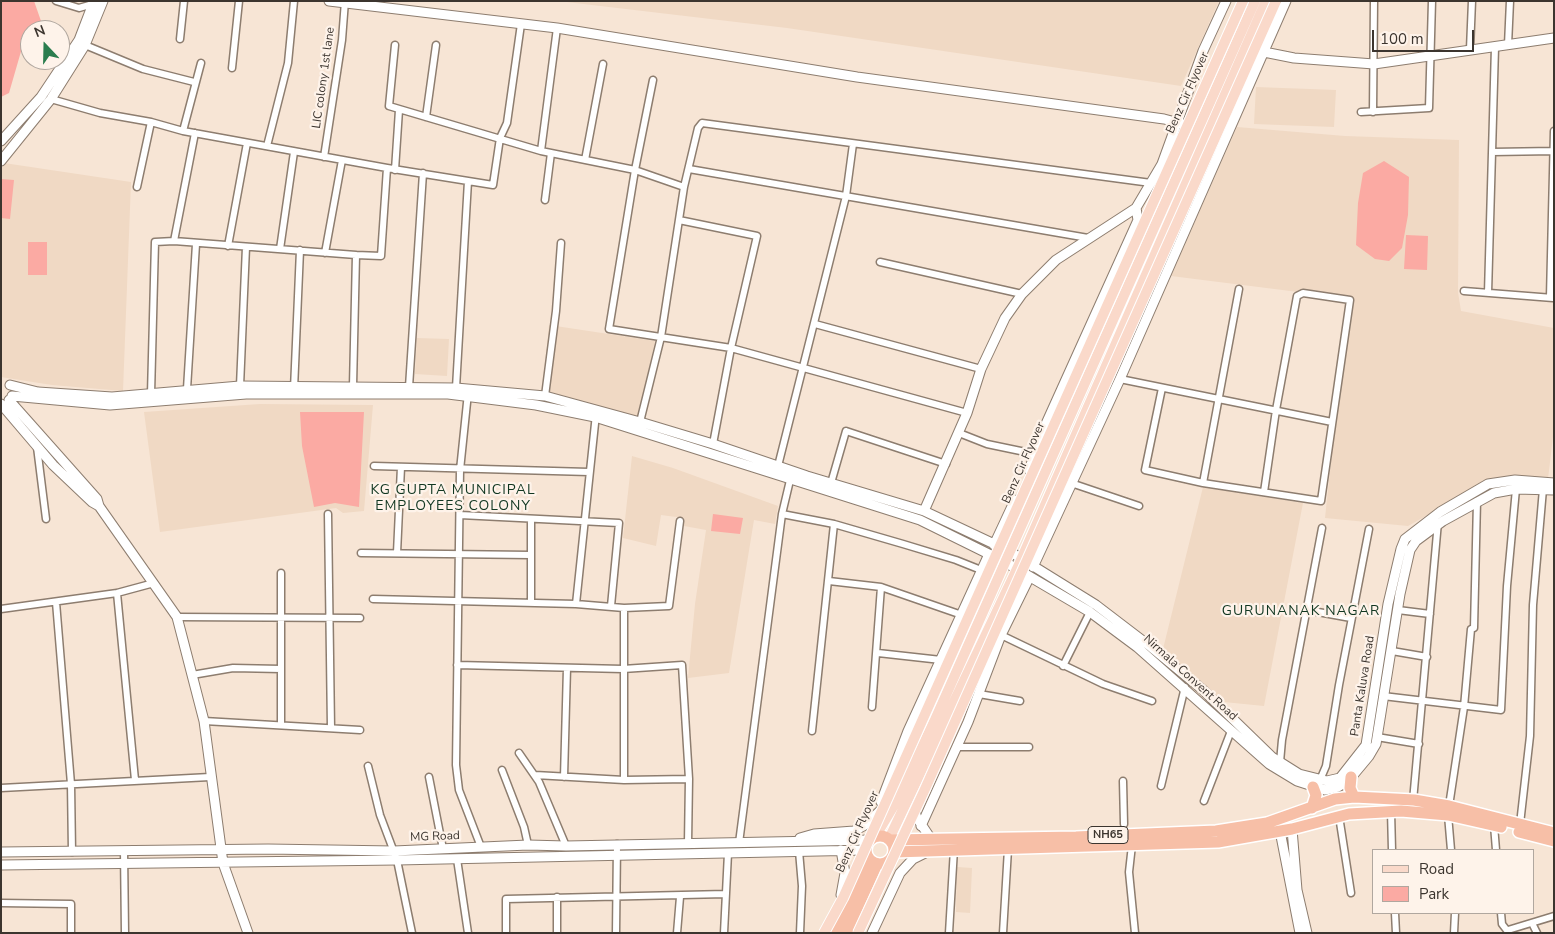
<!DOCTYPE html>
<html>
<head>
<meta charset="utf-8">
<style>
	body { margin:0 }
	#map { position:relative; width:1555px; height:934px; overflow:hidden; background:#f7e5d5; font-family:"Nunito Sans",sans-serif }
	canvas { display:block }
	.frame { position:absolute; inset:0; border:2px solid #3c352f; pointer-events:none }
	.legend { position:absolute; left:1372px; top:849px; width:162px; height:65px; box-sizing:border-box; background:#fef3ea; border:1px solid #b0a79f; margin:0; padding:6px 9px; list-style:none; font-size:15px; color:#3c352f }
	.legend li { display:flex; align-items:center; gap:10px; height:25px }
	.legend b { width:25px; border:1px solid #b0a79f }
	.north { position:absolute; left:20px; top:20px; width:50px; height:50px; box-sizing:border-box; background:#fef3ea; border:1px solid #b0a79f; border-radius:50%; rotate:339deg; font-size:14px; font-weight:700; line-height:20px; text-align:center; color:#3c352f }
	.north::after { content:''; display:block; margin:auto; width:18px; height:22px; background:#2b7d4e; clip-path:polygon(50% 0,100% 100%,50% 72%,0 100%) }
	.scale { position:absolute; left:1372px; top:30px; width:102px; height:22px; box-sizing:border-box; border:2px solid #3c352f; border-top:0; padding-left:6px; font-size:15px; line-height:18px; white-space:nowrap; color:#3c352f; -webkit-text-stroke:4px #fef3ea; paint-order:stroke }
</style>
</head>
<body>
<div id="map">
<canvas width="1555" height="934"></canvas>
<div class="frame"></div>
<ul class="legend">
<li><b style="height:6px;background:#fad9ca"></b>Road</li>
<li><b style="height:14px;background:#fbaaa3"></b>Park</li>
</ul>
<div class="north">N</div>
<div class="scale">100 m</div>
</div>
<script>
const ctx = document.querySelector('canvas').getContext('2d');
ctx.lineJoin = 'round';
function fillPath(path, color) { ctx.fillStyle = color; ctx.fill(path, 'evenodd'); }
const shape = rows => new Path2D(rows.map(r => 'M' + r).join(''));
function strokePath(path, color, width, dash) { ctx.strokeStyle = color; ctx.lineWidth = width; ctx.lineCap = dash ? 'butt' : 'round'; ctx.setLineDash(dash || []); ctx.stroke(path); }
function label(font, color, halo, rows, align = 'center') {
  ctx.font = font + ' "Nunito Sans",sans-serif'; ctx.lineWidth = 4.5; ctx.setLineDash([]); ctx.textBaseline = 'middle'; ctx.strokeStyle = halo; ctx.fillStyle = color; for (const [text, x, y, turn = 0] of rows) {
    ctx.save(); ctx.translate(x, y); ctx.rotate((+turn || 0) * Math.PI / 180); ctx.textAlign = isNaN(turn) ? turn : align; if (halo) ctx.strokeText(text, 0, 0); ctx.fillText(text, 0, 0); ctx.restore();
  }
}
fillPath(shape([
	[558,1,1219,1,1181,86,787,28],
	[1256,87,1336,90,1334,127,1254,124],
	[1237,127,1345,136,1459,140,1458,292,1461,311,1554,328,1554,428,1548,479,1486,482,1408,526,1325,518,1334,434,1354,299,1171,276],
	[4,163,131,182,123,391,52,385,1,377,1,167],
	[549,325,655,341,638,419,543,390],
	[417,338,449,339,447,376,415,374],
	[260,404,373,405,364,511,343,513,336,508,160,532,144,412],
	[632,456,673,468,778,506,775,524,754,520,729,673,688,678,695,604,706,530,684,526,684,518,661,515,656,546,623,538],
	[1203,487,1303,503,1264,706,1224,702,1163,649],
	[957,867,972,868,970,913,956,912]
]), '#f0d9c4');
fillPath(shape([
	[1,1,34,1,41,21,35,30,30,30,30,37,22,48,9,93,1,97],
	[1384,161,1409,177,1408,215,1402,248,1389,261,1375,259,1356,245,1358,203,1363,173],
	[1,179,14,180,10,219,1,218],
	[1406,235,1428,236,1427,270,1404,269],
	[28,242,47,242,47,275,28,275],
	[300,412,364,412,359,507,335,503,314,507,302,446],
	[713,514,743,518,740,534,711,531]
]), '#fbaaa3');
const street = shape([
	[56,1,79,8,93,4],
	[180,39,184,1],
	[85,45,143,69,194,82],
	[395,45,389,106,541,151,635,170,684,187],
	[1508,45,1510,1],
	[1470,49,1472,1],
	[232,68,239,1],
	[653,80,635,170,609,329,731,348,967,413],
	[51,99,100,113,151,122,183,131,387,168,493,185,500,138,507,123,521,24],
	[1361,112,1429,108,1432,1],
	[1373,112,1374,1],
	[426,117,436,45],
	[183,131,201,63],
	[267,146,288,63,294,1],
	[541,151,557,28],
	[1492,152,1554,151],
	[324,157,342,40,345,1],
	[585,160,603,64],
	[689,169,1088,238],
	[395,170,399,110],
	[137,187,151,122],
	[545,200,551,153],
	[679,220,757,236,731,348,713,444],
	[174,241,195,133],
	[228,246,247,143],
	[280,249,294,152],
	[325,253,342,160],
	[356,255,381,256,387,168],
	[880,262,1022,294],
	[1464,291,1553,298],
	[1488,293,1495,47],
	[1550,297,1554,131],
	[815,324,981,369],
	[1120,379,1332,422],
	[240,386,246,247],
	[409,387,423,173],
	[456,388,468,181],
	[1162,388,1145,470,1203,483,1321,501,1350,300,1303,293,1297,296,1276,410,1264,492],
	[187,389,196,244],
	[294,389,300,250],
	[468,393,460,470,456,765,459,790,481,847],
	[151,394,155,242,174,241,356,255,353,386],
	[545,396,556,311,561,243],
	[640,422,661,337,684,187,698,128,702,123,1151,183],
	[959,433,987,444,1035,454],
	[37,447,46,519],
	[374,466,589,472],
	[778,466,846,196,853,144],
	[831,483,846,431,946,464],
	[1071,483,1139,506],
	[1203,483,1239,289],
	[328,514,331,728],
	[782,514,834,524,903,544,956,560,981,570],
	[460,515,619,523,611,606],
	[361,553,531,555],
	[397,553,401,467],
	[281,573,281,725],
	[829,581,881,587,959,614],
	[117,593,135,780],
	[373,599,576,604,624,608,669,606,680,521],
	[56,602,71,784,72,852],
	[531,602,531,519],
	[576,604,596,414],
	[624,608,624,780],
	[1,609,117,593,154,583],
	[1307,610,1351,618],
	[1398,610,1430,614],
	[177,617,360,618],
	[1001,635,1103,684,1152,701],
	[1392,651,1427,657],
	[878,653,941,660],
	[457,665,623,669,682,665,689,779,688,843],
	[1063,666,1090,612],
	[192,675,233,668,281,669],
	[979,694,1020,701],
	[1383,696,1501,710,1507,586,1516,489],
	[872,707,881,587],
	[204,721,360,730],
	[812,731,834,524],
	[1377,737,1419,744],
	[957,747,1029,747],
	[519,753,539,782,566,846],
	[1280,762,1282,740,1322,528],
	[368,766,380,815,397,860,412,933],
	[502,770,524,827,528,845],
	[535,775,624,780,689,779],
	[429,777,443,849],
	[564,777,567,668],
	[1320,780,1326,766,1339,685,1369,529],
	[1123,781,1124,824],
	[1161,786,1185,687],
	[1,788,210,777],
	[1204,801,1231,731],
	[1413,801,1438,522],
	[1449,806,1464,707,1471,629,1474,628,1477,501],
	[1391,811,1392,850],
	[1448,815,1451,850],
	[1339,816,1351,893],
	[1520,824,1530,736,1533,605,1543,489],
	[1494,825,1496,850],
	[739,843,782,514,791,476],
	[1132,845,1129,872,1135,933],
	[124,851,125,933],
	[799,851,802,886,800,933],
	[457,859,468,933],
	[1,903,71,904,71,933],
	[1395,913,1396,933],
	[1501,913,1502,924,1509,933],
	[1532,923,1537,933],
	[1508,930,1554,916],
	[506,933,506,899,726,894],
	[557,933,557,897],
	[616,933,617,844],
	[677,933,680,897],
	[724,933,728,853],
	[949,933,954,849],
	[1003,933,1008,849],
	[1454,933,1455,913]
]);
const secondary = shape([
	[329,1,557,28,857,77,1164,119,1198,128],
	[1259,51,1294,58,1374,64,1554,38],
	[1,141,41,97,79,40,94,1],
	[1,161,51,99,85,45,103,1],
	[10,385,38,392,112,397,240,386,456,388,545,396,640,422,713,444,807,476,924,511,1009,551,1096,605,1151,647,1203,690,1272,757,1299,774,1327,781,1340,778,1344,773,1366,745,1388,604,1401,549,1405,539,1440,512,1488,484,1515,480,1554,483],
	[12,396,110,405,246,394,448,394,536,405,595,417,920,520,1005,562,1090,612,1137,647,1269,764,1297,781,1325,790,1338,787,1349,780,1369,756,1376,744,1400,594,1410,550,1416,541,1443,521,1494,493,1516,489,1554,490],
	[9,400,97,499,99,506,177,617,204,721,223,863,248,933],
	[1,404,53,465,92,502,99,506],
	[1029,470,1045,426,1138,220,1136,208],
	[924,511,967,413,981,369,1005,318,1022,294,1056,260,1136,208,1162,164,1203,51,1226,1],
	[994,545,1015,500],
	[1033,567,1120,379,1286,1],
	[910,798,917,818,931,839],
	[881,802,908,731,989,554],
	[921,826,968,722,1001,635,1029,578],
	[1292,829,1297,890,1307,933],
	[1280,831,1300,933],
	[800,838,814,834,854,831,865,825,883,808],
	[1,852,268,849,394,851,528,845,566,846,870,840],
	[1,865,397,860,866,850],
	[841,895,845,873,841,850],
	[872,933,900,873,913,859,927,852]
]);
const primary = shape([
	[875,837,896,802,934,722,1255,1],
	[889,839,1017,569,1266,1]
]);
const highway = shape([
	[1351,777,1350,788,1354,797],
	[1312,808,1316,795,1313,787],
	[1519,832,1554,841],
	'866 850a14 14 0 1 1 28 0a14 14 0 1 1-28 0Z',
	[890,840,1076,837,1216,831,1267,823,1335,799,1354,797,1414,800,1449,806,1554,833],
	[894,852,1218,842,1292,829,1349,814,1401,811,1448,815,1501,827],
	[835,933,868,858],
	[846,933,877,864]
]);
strokePath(street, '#8d7d6f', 9);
strokePath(secondary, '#8d7d6f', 11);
strokePath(primary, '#fff', 12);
strokePath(highway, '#fff', 14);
strokePath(street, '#fff', 6);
strokePath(secondary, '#fff', 9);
strokePath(primary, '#fad9ca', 10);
strokePath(highway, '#f7bfa7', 11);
const primaryBridge = shape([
	[824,933,843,898,1243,1],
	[858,933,925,789,1276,1]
]);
strokePath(primaryBridge, '#fff', 12, []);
strokePath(primaryBridge, '#fad9ca', 10);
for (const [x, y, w] of [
	[1108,835,40]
]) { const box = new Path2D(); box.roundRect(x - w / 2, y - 8.5, w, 17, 4); ctx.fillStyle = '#fef3ea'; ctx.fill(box); strokePath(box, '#3c352f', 1); }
label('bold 11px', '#3c352f', null, [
	["NH65",1108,835]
]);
label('12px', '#3c352f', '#fef3ea', [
	["LIC colony 1st lane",324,78,-82],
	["Benz Cir Flyover",1188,93,-66],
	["Benz Cir Flyover",1024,463,-66],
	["Nirmala Convent Road",1190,678,42],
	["Panta Kaluva Road",1363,686,-81],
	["Benz Cir Flyover",858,832,-66],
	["MG Road",435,837,-2]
]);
ctx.letterSpacing = '1px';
label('14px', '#113721', '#fef3ea', [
	["KG GUPTA MUNICIPAL",453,491],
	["EMPLOYEES COLONY",453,507],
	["GURUNANAK NAGAR",1301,612]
]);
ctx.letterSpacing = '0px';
</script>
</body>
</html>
